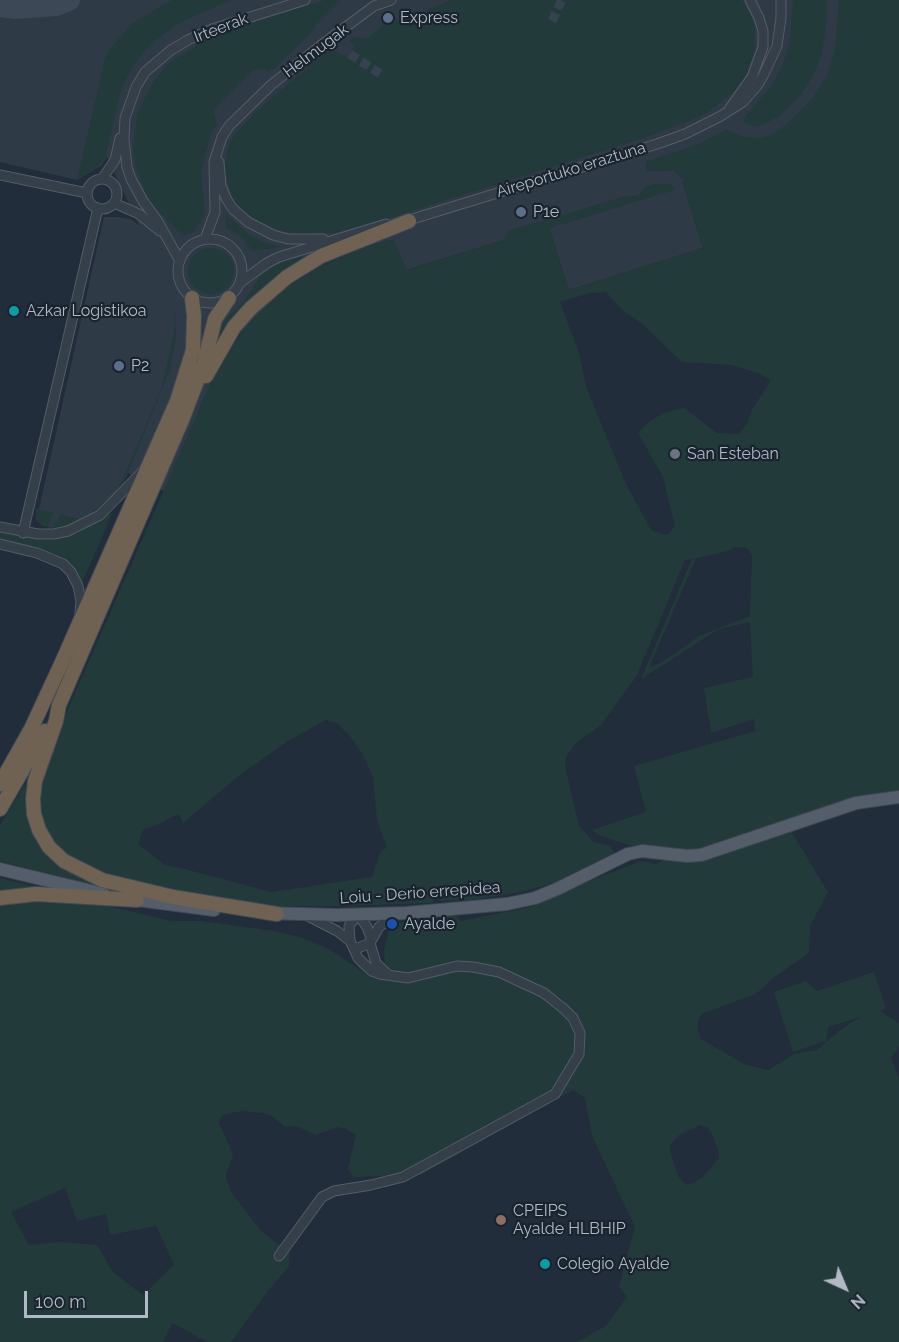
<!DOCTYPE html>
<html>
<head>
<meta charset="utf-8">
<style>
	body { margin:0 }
	#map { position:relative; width:899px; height:1342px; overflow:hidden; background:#212d3a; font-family:Raleway,sans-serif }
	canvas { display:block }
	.north { position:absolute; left:815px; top:1258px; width:60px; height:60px; -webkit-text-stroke:4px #1a242f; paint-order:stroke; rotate:136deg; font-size:16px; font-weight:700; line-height:24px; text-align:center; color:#b0bac6 }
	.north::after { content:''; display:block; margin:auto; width:21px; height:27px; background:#b0bac6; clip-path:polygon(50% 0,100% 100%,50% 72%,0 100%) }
	.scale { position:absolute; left:24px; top:1291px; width:124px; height:27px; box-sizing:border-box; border:3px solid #b0bac6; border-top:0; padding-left:8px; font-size:18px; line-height:21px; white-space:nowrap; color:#b0bac6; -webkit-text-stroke:4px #1a242f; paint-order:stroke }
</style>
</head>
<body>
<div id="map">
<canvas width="899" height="1342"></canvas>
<div class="north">N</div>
<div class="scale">100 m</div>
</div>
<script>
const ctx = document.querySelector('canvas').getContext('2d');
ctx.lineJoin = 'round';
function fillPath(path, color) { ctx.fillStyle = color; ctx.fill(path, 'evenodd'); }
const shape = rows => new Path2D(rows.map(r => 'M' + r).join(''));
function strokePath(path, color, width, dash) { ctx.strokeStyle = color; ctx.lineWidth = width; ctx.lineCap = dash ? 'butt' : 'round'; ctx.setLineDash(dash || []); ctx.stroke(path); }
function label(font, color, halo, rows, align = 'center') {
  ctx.font = font + ' Raleway,sans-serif'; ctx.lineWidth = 4.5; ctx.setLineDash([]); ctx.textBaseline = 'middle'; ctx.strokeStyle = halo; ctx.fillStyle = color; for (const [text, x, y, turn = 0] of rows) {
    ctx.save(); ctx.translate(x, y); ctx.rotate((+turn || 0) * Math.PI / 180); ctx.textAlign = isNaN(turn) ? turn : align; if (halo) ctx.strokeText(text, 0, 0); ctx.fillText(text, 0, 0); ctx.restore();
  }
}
fillPath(shape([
	[0,0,865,0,819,130,671,154,646,162,647,171,673,170,684,180,683,184,703,248,569,290,549,228,675,189,647,186,638,196,624,197,509,231,504,240,406,270,393,240,362,248,340,257,314,269,286,288,238,336,223,358,210,385,164,491,128,473,124,482,113,497,83,520,52,528,43,526,36,520,36,509,39,509,104,217,118,217,130,219,139,225,107,157,102,165,77,180,0,162]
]), '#2f3a47');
fillPath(shape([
	[172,0,231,0,181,22,159,38,143,53,129,73,120,94,105,160,95,169,77,180,105,58,109,49,134,22],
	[325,0,341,0,315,26,314,30,275,68,267,72,266,69,253,70,213,110,217,125,211,134,201,172,205,215,194,232,183,236,153,206,144,190,136,168,133,147,138,112,153,82,170,62,204,41,224,32],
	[451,0,742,0,750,13,755,28,754,53,746,75,737,89,710,111,696,118,644,138,380,221,334,233,295,234,267,227,254,221,245,213,236,204,230,192,224,165,230,141,252,115,329,49,348,57,355,45,349,41,352,37,366,39,388,21,427,16,427,10],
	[793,0,827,0,827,18,822,53,814,74,800,96,781,115,762,125,753,126,745,123,744,118,772,85,782,67,790,42],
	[839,0,899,0,899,793,696,851,629,845,598,835,592,830,646,812,634,766,755,731,754,719,711,733,704,688,753,677,750,622,719,629,641,679,692,559,685,560,636,677,601,725,576,743,566,757,565,766,579,826,594,842,611,846,615,854,553,883,517,893,471,900,441,901,439,897,433,898,433,903,341,906,274,906,223,901,131,882,86,869,68,858,51,841,43,824,37,802,41,781,68,709,210,385,223,358,249,323,286,288,314,269,362,248,393,239,407,270,504,240,508,231,624,197,638,196,647,186,655,184,671,184,675,190,549,228,569,290,703,248,683,184,684,180,673,170,647,171,646,162,699,144,727,129,743,137,764,138,776,132,790,121,814,96,828,73,835,49],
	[606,292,621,309,640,322,682,362,731,365,758,373,770,380,768,385,753,408,747,423,739,434,717,433,684,408,663,413,646,424,638,433,663,477,675,526,667,535,651,530,626,484,587,389,578,350,560,302,590,293],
	[734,547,747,548,752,555,750,616,699,636,664,661,649,668,696,558,728,551],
	[326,720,337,723,349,735,362,753,373,777,377,821,387,847,380,853,372,877,271,892,185,869,165,865,138,844,143,830,161,823,179,814,183,823,241,774,288,741],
	[226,215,249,234,263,242,281,247,253,251,239,235,226,228],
	'188 271a23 23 0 1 1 46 0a23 23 0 1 1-46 0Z',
	[305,256,267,283,250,298,216,339,224,321,245,300,259,278,274,266,288,259],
	[175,312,176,339,170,370,124,482,120,489,98,510,91,515,68,527,52,528,60,515,79,519,93,512,113,495,121,483,162,387,174,333],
	[36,509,54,513,47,528,36,520],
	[109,513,112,514,82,583,69,564,60,558,36,548,0,541,0,531,43,539,58,538,76,534],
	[27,781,26,797,27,812,31,827,42,845,119,889,118,891,0,861,0,825],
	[791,831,828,892,810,926,809,953,773,978,756,994,701,1014,697,1027,701,1039,744,1064,768,1070,794,1054,817,1050,840,1030,860,1017,828,1027,826,1041,793,1052,774,992,806,981,817,991,874,972,886,1008,880,1011,899,1023,899,1047,891,1058,899,1077,899,1342,576,1342,606,1326,627,1297,619,1287,635,1227,592,1136,585,1098,573,1090,421,1175,353,1177,348,1169,356,1135,347,1129,338,1127,316,1135,298,1127,284,1126,272,1116,264,1113,241,1111,226,1114,221,1117,219,1123,233,1154,226,1176,231,1192,261,1231,278,1244,283,1245,290,1244,289,1266,268,1291,231,1342,208,1342,172,1323,163,1342,0,1342,0,905,38,900,81,900,172,921,201,921,274,931,300,937,329,949,369,976,377,979,381,977,385,968,384,951,390,924,455,915,461,921,531,907,587,882,641,861,656,864,665,859,680,862,720,856,758,840],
	[700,1125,707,1127,711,1132,719,1152,719,1158,703,1177,691,1184,687,1185,679,1178,671,1155,670,1145,679,1135],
	[65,1188,77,1221,106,1214,110,1235,156,1226,174,1264,143,1295,113,1272,97,1245,61,1242,29,1245,11,1212],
	[0,878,55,891,0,893]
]), '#233a3b');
strokePath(shape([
	[0,6,14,8,56,5,69,0]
]), '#3c4856', 22);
strokePath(shape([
	[552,21,562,0],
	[350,54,382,75]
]), '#36424f', 9, [9, 4.5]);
const minor = shape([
	[730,108,752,77,763,47,763,31,759,18,750,0],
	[219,162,221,186,227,200,233,209,248,222,273,235,288,239,323,239],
	[0,175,87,193],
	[102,179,115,160,120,138],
	'87 194a15 15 0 1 1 30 0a15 15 0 1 1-30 0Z',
	[114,203,139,214,160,231],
	[406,221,657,144,685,134,719,117,743,102,757,86,764,74,777,46,781,18,781,0],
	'178 271a32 32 0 1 1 64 0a32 32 0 1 1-64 0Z',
	[205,239,215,212,214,162,222,137,229,126,271,85,320,46,374,6,391,0],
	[180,261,157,220,143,201,131,179,127,167,124,139,125,118,136,87,145,72,171,50,188,40,212,29,305,0],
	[241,282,267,263,279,257,386,224],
	[0,527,38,534,54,534,68,531,100,515,143,471],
	[23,533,98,208],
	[0,544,37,553,63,564,71,572,78,586,81,601,80,613],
	[308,916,337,931,350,941,353,947,358,948,370,943,379,927,397,914],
	[350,941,349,926,358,914,367,927,371,938],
	[370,943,376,963,387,974],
	[279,1256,322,1197,334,1191,371,1185,403,1177,555,1094,579,1054,580,1033,573,1018,564,1009,544,993,499,972,473,967,457,966,408,978,380,974,372,971,364,964,358,958,353,947]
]);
const major = shape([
	[0,869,104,894],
	[130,899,214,910],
	[267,913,337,915,406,913,507,904,535,898,557,889,628,854,642,851,687,856,701,855,856,803,899,797]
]);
const highway = shape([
	[229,298,215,319,204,363,182,420,59,705,56,721,35,781,33,799,34,814,39,830,49,847,64,861,102,880,173,897,277,914],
	[206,376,234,327,251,308,287,277,321,256,409,221],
	[0,784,31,729,63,660,177,401,193,350,194,316,192,298],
	[0,809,45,731],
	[0,898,36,894,137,900]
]);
strokePath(minor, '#535d68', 11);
strokePath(major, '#3e4853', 14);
strokePath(highway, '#404a55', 16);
strokePath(minor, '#353f4a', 9);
strokePath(major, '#535e6a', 12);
strokePath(highway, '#706252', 14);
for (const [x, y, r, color] of [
	[388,18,6,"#5c6f8a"],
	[521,212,6,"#5c6f8a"],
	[14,311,6,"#0f9aa8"],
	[119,366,6,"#5c6f8a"],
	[675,454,6,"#6b7280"],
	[392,924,6,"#1a4fb4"],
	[501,1220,6,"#8d6e63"],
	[545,1264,6,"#0f9aa8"]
]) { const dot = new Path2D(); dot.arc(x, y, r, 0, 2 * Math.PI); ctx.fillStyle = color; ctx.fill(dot); strokePath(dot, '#1a242f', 2); }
label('16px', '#b0bac6', '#1a242f', [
	["Express",400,18],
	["P1e",533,212],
	["Azkar Logistikoa",26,311],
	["P2",131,366],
	["San Esteban",687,454],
	["Ayalde",404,924],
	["CPEIPS",513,1211],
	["Ayalde HLBHIP",513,1229],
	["Colegio Ayalde",557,1264]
], 'left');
label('16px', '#b0bac6', '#1a242f', [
	["Irteerak",221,28,-21],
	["Helmugak",316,51,-37],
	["Aireportuko eraztuna",571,170,-17],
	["Loiu - Derio errepidea",420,893,-4]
]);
</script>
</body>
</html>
